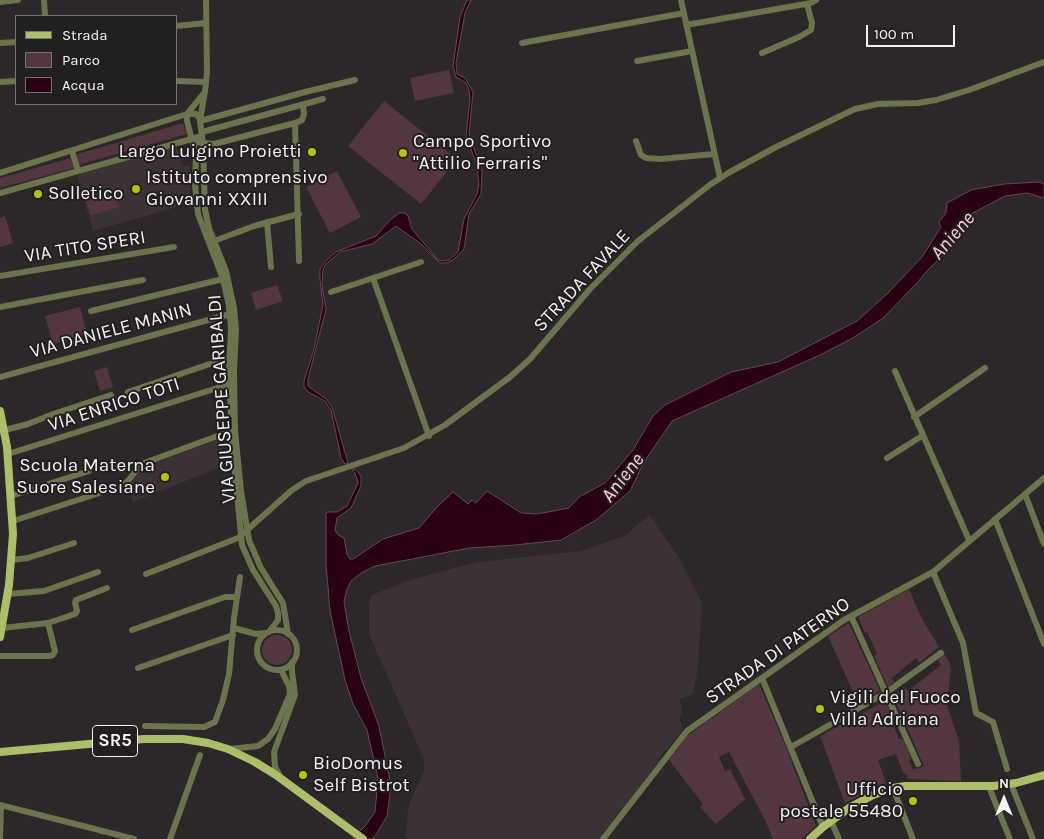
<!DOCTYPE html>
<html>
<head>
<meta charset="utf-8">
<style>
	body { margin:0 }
	#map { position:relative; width:1044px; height:839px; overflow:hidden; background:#2c2829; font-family:Karla,sans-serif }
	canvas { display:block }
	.legend { position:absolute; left:15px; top:15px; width:162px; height:90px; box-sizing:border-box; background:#221f20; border:1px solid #767374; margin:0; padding:6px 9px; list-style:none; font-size:15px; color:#f4f1f2 }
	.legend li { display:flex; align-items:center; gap:10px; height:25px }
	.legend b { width:25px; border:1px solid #767374 }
	.north { position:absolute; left:979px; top:774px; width:50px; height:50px; -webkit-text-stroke:4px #221f20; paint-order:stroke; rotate:0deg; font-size:14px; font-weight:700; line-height:20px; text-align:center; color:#f4f1f2 }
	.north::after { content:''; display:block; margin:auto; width:18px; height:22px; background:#f4f1f2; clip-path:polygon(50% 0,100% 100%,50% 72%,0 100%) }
	.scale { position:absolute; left:866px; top:25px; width:89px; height:22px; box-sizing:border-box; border:2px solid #f4f1f2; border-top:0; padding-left:6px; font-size:15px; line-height:18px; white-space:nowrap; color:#f4f1f2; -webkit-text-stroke:4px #221f20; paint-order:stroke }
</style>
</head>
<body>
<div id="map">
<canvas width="1044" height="839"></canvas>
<ul class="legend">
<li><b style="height:6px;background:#adbe6a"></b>Strada</li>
<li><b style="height:14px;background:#533640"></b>Parco</li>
<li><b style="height:14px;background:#290113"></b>Acqua</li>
</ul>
<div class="north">N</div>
<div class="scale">100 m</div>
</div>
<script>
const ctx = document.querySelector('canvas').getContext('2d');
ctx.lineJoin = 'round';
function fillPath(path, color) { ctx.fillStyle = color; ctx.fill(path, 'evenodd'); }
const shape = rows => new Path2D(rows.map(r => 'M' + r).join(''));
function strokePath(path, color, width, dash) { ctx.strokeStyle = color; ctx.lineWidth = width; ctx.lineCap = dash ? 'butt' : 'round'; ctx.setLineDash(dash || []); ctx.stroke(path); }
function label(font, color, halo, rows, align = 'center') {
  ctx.font = font + ' Karla,sans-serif'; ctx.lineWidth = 4; ctx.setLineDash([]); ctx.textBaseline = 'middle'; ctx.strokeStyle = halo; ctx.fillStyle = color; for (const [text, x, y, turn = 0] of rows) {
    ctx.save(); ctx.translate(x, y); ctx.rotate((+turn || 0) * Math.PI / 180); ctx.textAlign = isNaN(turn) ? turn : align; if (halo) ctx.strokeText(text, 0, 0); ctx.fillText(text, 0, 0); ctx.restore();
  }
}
fillPath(shape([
	[176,145,183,166,190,166,190,203,93,231,77,175],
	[221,439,224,440,221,449,228,464,133,502,128,487,141,466],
	[649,515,678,556,702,603,698,667,693,694,680,699,682,715,680,716,682,731,668,749,665,750,659,759,659,762,599,839,405,839,409,805,424,771,424,759,369,634,369,601,372,595,413,579,478,562,581,551,625,536]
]), '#3c3235');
fillPath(shape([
	[449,70,454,93,415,101,410,78],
	[384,101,457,159,421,204,348,146],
	[183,123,187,134,78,165,75,155],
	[71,158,74,168,0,188,0,178],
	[337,171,361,217,330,233,306,187],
	[114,192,119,207,91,216,86,201],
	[5,216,13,243,0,247,0,218],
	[277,285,283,301,256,310,251,293],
	[80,307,87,335,53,344,45,316],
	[107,367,113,387,100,391,94,371],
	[909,589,920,615,939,647,919,663,916,658,892,678,894,682,888,687,874,656,877,654,867,632,865,633,858,617],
	[849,623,880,691,858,703,828,636],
	'262 650a15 15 0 1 1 30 0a15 15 0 1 1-30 0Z',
	[944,654,949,661,951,670,947,705,959,741,961,781,907,779,907,775,903,773,896,754,878,760,886,783,845,803,820,736,885,701,892,715,891,720,899,739,903,739,911,758,909,760,913,770,924,766,893,696,904,687,908,691,941,665,938,660],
	[759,684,786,747,816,826,801,839,773,839,765,820,729,752,719,757,725,771,730,769,745,799,716,824,700,807,703,804,669,760,687,736]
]), '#533640');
const water = shape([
	[467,0,471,0,465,13,456,63,457,74,465,78,473,92,469,134,482,172,481,194,469,214,464,249,453,260,446,263,440,263,420,243,396,226,372,244,340,252,326,264,323,269,322,286,326,309,308,379,308,386,326,399,332,407,348,463,345,464,341,458,331,410,325,401,308,392,304,387,304,381,314,349,323,305,320,279,320,269,326,261,336,252,376,236,390,220,399,213,405,213,408,216,412,229,437,259,441,261,449,260,458,252,464,219,477,194,479,185,477,166,466,136,470,99,469,90,466,83,456,77,453,66,460,17,467,0],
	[1039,182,1044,184,1044,198,1027,193,1005,196,971,214,951,247,926,272,918,282,882,319,851,339,820,355,672,421,644,462,630,491,596,520,561,540,515,545,469,548,412,559,375,566,361,573,351,581,347,589,344,602,349,631,361,678,379,726,391,786,387,816,377,833,372,839,352,839,366,825,375,812,378,778,367,730,353,704,345,680,330,611,326,564,326,513,328,512,337,512,347,506,358,483,355,473,352,470,355,469,361,476,361,486,351,508,337,518,335,530,338,535,344,538,347,554,350,559,353,559,383,539,419,528,438,506,453,492,468,504,472,500,476,503,487,491,521,513,537,514,569,508,579,497,605,483,633,450,653,416,665,405,731,372,778,362,857,321,888,293,922,257,941,227,939,222,946,213,947,203,971,190,1004,184,1039,182]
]);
fillPath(water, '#290113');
strokePath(water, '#664956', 1);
strokePath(shape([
	[44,0,45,16],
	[206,0,207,73,205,91,200,121,203,144,205,210,209,228,226,271,234,308,236,329,234,372,235,431,241,491,249,540,261,568,283,603,288,634],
	[681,0,720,178],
	[0,2,18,0],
	[686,25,811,3,816,0],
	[176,26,206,23],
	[0,43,16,42],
	[522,43,684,13],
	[762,53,799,37,811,30,812,23,807,4],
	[637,61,692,51],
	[176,81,206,82],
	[0,82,16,81],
	[187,114,187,121,196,155,195,185,198,214,223,279,229,306,231,329,229,372,231,414],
	[187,114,205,92],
	[200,121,305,92,355,80],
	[295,123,299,261],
	[202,132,323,99],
	[636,141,641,155,646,158,661,159,714,154],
	[193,142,214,144,295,123,302,120,304,114,303,105],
	[72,151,78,171],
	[0,173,187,114,196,114,200,119],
	[0,193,202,136],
	[267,222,271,267],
	[214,241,254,226,299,214],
	[0,276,174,247],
	[373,278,429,436],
	[331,292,421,262],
	[0,307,143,280],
	[91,311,223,279],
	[895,371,969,540],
	[0,377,230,314],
	[128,392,230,357],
	[914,417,985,368],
	[5,430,28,424,53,414,111,395],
	[231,431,242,545,253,570,276,606,278,613,278,620,269,632],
	[8,454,230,384],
	[887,458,922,436],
	[1025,494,1044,544],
	[11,496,89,471],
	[995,519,1044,644],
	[13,521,121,486,128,481,137,469,144,463,231,431],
	[11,560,28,558,74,543],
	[933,572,963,643,976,713,993,722,1007,769],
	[146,574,238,538,292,490,306,481,404,448,445,425,510,377,530,359,590,289,638,241,711,184,730,172,776,147,855,109,878,104,918,103,936,100,969,90,1044,62],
	[8,594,44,591,98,572],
	[851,616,918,764],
	[48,623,75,614,77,611,75,603,76,600,107,588],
	[234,628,256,634,266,633],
	[132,630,225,597,237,597],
	'257 650a20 20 0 1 1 40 0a20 20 0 1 1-40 0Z',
	[0,656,49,656,53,655,55,651,48,623,2,628],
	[138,668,233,635],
	[762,678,823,827],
	[145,726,204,727,215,722,223,700,229,674,234,618,240,577],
	[791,747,887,692,941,653],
	[229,749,258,746,268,739,275,729,290,694,289,686,281,670],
	[281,778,275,767,274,752,295,695,292,672,292,662],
	[1011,784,1033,839],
	[989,787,1010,839],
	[893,788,913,839],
	[0,805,134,839],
	[831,821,839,839],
	[0,838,1,806],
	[170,839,200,755],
	[603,839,687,731,844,620,933,572,1044,478]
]), '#6b744c', 6);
strokePath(shape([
	[0,411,7,447,13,534,9,585,0,637],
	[0,752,144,739,183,739,208,743,228,749,255,762,276,775,363,839],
	[810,839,823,827,849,808,873,795,893,788,905,786,994,786,1016,783,1044,775]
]), '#adbe6a', 8);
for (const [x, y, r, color] of [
	[312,152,5,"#aec60c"],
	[403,153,5,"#aec60c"],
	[136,189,5,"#aec60c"],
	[38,194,5,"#aec60c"],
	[165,477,5,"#aec60c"],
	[820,709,5,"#aec60c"],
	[303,775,5,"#aec60c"],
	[913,801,5,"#aec60c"]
]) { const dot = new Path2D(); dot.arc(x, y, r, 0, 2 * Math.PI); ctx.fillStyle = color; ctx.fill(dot); strokePath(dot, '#221f20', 2); }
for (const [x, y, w] of [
	[115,741,45]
]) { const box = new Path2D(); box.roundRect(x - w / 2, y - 15.5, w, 31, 4); ctx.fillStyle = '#221f20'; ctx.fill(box); strokePath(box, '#f4f1f2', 1); }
label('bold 18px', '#f4f1f2', null, [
	["SR5",115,741]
]);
label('19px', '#f4f1f2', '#221f20', [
	["Campo Sportivo",413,142],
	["\"Attilio Ferraris\"",413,164],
	["Largo Luigino Proietti",302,152,"right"],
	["Istituto comprensivo",146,178],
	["Giovanni XXIII",146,200],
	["Solletico",48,194],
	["Scuola Materna",155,466,"right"],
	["Suore Salesiane",155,488,"right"],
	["Vigili del Fuoco",830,698],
	["Villa Adriana",830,720],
	["BioDomus",313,764],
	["Self Bistrot",313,786],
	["Ufficio",903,790,"right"],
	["postale 55480",903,812,"right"]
], 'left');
label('19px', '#f4f1f2', '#221f20', [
	["VIA TITO SPERI",85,247,-9],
	["STRADA FAVALE",582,281,-47],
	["VIA DANIELE MANIN",111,331,-15],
	["VIA GIUSEPPE GARIBALDI",222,399,-94],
	["VIA ENRICO TOTI",114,405,-18],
	["STRADA DI PATERNO",778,651,-35]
]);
label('italic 20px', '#fecbdb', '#221f20', [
	["Aniene",953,236,-49],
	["Aniene",623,478,-52]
]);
</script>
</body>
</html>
